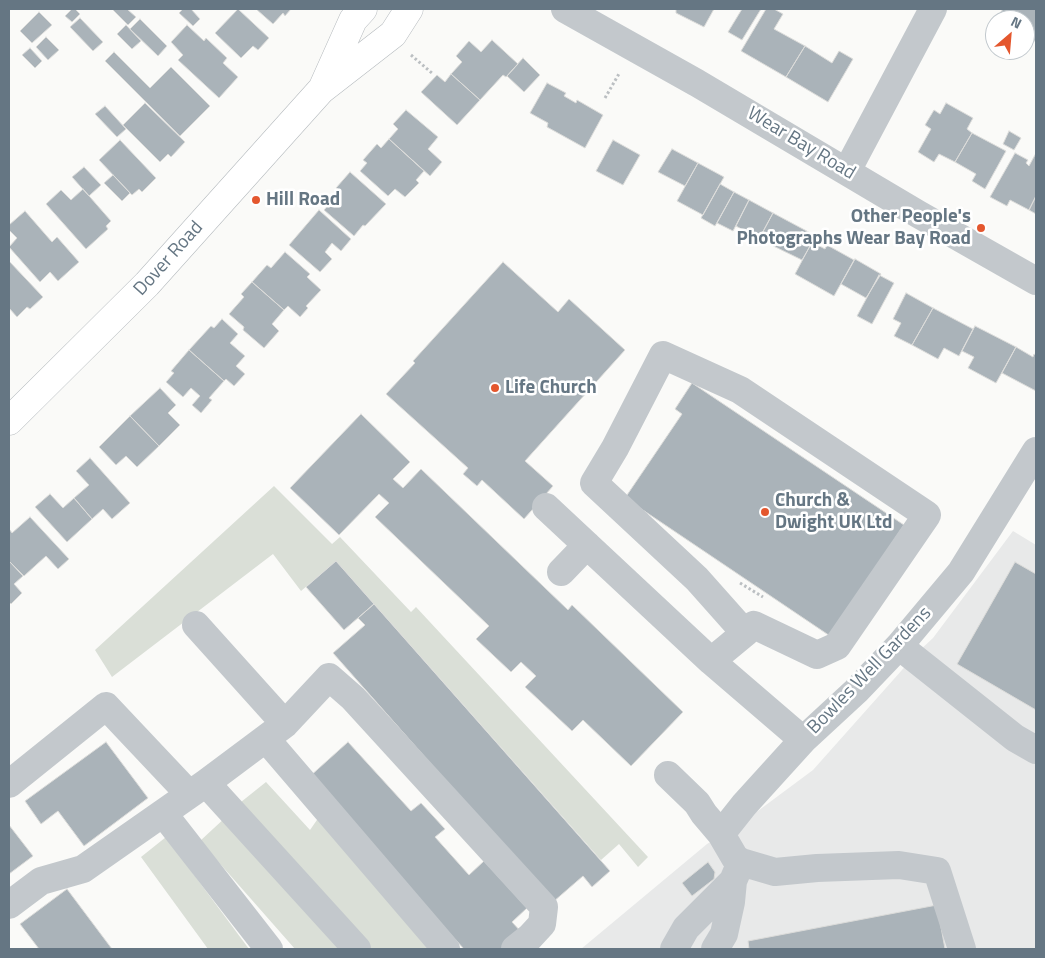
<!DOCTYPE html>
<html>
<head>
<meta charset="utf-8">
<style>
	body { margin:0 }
	#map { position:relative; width:1045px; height:958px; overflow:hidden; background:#fafaf8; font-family:"Titillium Web",sans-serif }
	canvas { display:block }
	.frame { position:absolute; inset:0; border:10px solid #657683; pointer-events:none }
	.north { position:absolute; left:985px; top:10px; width:50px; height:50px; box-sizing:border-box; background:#fff; border:1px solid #c1c8cd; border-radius:50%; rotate:27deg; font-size:14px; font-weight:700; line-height:20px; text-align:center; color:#657683 }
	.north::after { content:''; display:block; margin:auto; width:18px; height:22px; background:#e4572e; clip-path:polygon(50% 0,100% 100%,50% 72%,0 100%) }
</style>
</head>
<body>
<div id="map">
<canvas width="1045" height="958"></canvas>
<div class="frame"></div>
<div class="north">N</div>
</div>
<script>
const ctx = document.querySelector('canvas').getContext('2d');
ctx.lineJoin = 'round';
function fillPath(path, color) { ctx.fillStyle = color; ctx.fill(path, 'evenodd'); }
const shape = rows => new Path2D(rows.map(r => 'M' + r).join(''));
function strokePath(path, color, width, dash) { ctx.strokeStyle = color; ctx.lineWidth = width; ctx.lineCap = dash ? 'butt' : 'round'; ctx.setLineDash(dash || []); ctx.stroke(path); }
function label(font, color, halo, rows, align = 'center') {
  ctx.font = font + ' "Titillium Web",sans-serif'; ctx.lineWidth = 5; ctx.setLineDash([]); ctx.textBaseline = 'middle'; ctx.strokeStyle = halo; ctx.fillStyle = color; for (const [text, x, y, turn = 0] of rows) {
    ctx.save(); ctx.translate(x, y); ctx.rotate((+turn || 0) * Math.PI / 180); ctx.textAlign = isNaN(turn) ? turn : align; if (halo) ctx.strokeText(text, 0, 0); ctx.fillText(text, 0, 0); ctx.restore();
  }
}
fillPath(shape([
	[1013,531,1036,545,1036,949,581,949,707,844,739,825,813,770,918,652,933,638]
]), '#e8e9e9');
fillPath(shape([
	[274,486,332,544,340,537,411,612,416,607,648,857,638,867,619,844,601,860,336,561,301,591,273,554,112,677,95,650],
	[266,782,310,830,319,817,437,949,369,949,241,802],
	[227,816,348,949,295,949,200,841],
	[166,837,249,949,208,949,141,857]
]), '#dadfd7');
const building = shape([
	[72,9,75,9,80,14,72,22,65,16,72,9],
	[115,9,127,9,136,17,128,25,113,10,115,9],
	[183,9,191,9,200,19,193,26,179,13,183,9],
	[238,9,269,38,258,50,253,46,241,58,215,33,238,9],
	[256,9,291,9,285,16,283,13,273,24,256,9],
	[676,9,714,9,704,27,676,13,676,9],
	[742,9,761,9,742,40,728,32,742,9],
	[766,9,774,9,783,14,774,29,805,46,786,77,741,51,766,9],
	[1003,9,1036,9,1036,42,1025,34,1025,20,1004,20,998,16,1003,9],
	[39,12,52,25,32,43,20,31,39,12],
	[80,18,103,42,93,51,70,27,80,18],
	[140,19,167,46,158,56,130,29,140,19],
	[126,25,141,41,132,49,117,34,126,25],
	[187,25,204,41,206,38,227,58,223,63,238,77,219,98,178,60,183,55,171,42,187,25],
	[46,37,59,50,48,60,36,47,46,37],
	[492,40,518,64,506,77,503,75,480,100,451,74,462,62,456,56,469,41,481,52,492,40],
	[805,46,832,63,839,51,853,59,828,102,786,77,805,46],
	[30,48,42,61,35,68,22,55,30,48],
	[114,52,150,88,171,67,210,106,180,136,105,61,114,52],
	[523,58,540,75,524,92,507,76,523,58],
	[451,74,480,100,457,125,421,92,437,75,445,82,451,74],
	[547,83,566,93,564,96,576,103,577,100,603,115,585,148,547,127,548,123,530,113,547,83],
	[145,103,185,142,171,157,168,154,160,162,123,125,145,103],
	[946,103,973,118,967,129,972,133,955,162,939,154,934,162,918,152,931,129,925,125,934,110,940,114,946,103],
	[105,106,126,129,117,137,95,114,105,106],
	[406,110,438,137,428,149,442,162,430,176,389,139,398,129,393,124,406,110],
	[1009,131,1021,138,1014,150,1003,144,1009,131],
	[972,133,1006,151,985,189,972,181,976,174,955,162,972,133],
	[389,139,424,171,416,180,419,183,405,197,395,189,388,196,360,171,367,163,363,160,377,144,381,148,389,139],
	[120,140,156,178,142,192,139,189,132,195,99,160,120,140],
	[613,140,640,155,623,185,596,171,613,140],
	[672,149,698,163,685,186,658,172,672,149],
	[1015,153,1028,160,1026,163,1029,166,1036,153,1036,196,1029,210,1010,200,1007,206,990,197,1015,153],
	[698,163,724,177,703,215,677,201,698,163],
	[84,167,101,185,89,196,72,177,84,167],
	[350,172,386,204,365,226,363,225,354,236,324,210,341,191,336,188,350,172],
	[113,175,130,193,122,201,104,183,113,175],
	[720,184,734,192,715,226,701,218,720,184],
	[83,189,111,221,106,226,108,229,86,249,46,204,61,190,71,200,83,189],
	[734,192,749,200,733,231,717,223,734,192],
	[1036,196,1036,214,1029,210,1036,196],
	[749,200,773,213,759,239,736,226,749,200],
	[319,210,351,239,341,251,332,243,325,252,332,259,320,272,289,245,319,210],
	[25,211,52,242,57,237,79,262,58,281,50,272,40,282,9,247,17,238,9,230,9,225,25,211],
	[773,213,816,236,802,260,759,239,773,213],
	[812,242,825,249,827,245,854,260,834,296,795,274,812,242],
	[285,252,310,274,307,277,321,290,306,306,308,308,300,317,288,306,284,310,252,282,267,265,271,268,285,252],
	[855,259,881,274,866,298,841,284,855,259],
	[9,261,43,297,30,309,27,307,17,317,9,308,9,261],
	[503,262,558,312,569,299,625,350,525,461,553,486,524,519,482,480,477,486,463,474,468,468,386,394,415,363,413,361,503,262],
	[879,275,894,283,872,324,857,316,879,275],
	[252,282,284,310,272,324,279,331,264,348,243,330,244,327,229,314,244,297,241,294,252,282],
	[906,293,933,308,912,345,894,336,901,323,893,319,906,293],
	[933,308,973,329,959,356,944,348,938,359,912,345,933,308],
	[222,319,238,334,230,343,245,356,236,366,245,374,234,386,226,379,224,381,189,350,211,326,214,328,222,319],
	[975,326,1016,347,996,383,968,368,974,357,962,351,975,326],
	[1016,347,1033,357,1034,354,1036,355,1036,391,1002,373,1016,347],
	[189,350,224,381,209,398,212,400,201,413,192,405,200,396,191,388,183,397,166,382,174,373,171,371,189,350],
	[692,383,904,525,830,636,625,498,682,414,675,409,692,383],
	[160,388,176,405,168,413,180,425,159,446,130,416,160,388],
	[361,414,410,462,393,479,403,488,421,469,568,610,572,605,683,712,631,766,583,720,572,731,525,687,536,676,521,662,511,672,476,639,489,626,375,517,389,503,379,494,339,535,290,488,361,414],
	[130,416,159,446,137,467,126,456,116,465,99,447,130,416],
	[90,458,130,503,112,519,103,509,92,519,74,498,89,485,76,471,90,458],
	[50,494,63,508,74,498,92,519,67,542,35,507,50,494],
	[30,517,69,559,58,569,46,556,24,576,9,561,9,531,10,530,12,533,30,517],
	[9,561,23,576,14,584,22,593,11,604,9,602,9,561],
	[336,561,374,604,344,630,306,587,336,561],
	[1015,562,1036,574,1036,710,957,664,1015,562],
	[374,604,610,871,592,887,583,876,553,902,333,653,365,625,358,618,374,604],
	[106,742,148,798,84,846,58,811,41,824,25,801,106,742],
	[348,742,411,811,421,803,445,829,435,837,469,875,484,861,527,908,512,922,523,934,507,949,464,949,308,778,348,742],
	[9,825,33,856,9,874,9,825],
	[708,862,715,872,714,879,692,896,682,883,708,862],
	[67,889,112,949,39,949,20,924,67,889],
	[937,905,945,949,749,949,748,941,937,905]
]);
fillPath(building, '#aab3b9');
strokePath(building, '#dcdcda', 1);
const major = shape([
	[323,87,353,20,363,9],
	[9,421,147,284,321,90,393,34,409,9]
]);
strokePath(major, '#b5babe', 29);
strokePath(shape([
	[411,55,433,74],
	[605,98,620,72],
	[740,583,763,597]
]), '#bbbfc2', 3, [2.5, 2.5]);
strokePath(shape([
	[565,9,697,83,918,214,1036,281],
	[847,171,933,9],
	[546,507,711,661,803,740],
	[561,572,587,545],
	[196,625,285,724],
	[899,646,1015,738,1036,750],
	[711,661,727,648,745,633,754,625,817,655,837,646,927,515,740,390,663,355,615,448,594,483,697,579,745,633],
	[266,739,446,949],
	[668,775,697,803,704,814,721,834],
	[206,783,357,949],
	[9,784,106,706,189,794],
	[163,813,269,949],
	[9,905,41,881,83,869,206,783,285,724,329,677,353,698,544,907,542,924,530,937,515,949],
	[674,949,686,928,733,881],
	[715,949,724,934,731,902,733,881,741,862],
	[962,949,937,871,899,865,817,868,775,872,741,862,735,858,721,834,744,805,803,740,856,691,899,646,961,572,1036,451]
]), '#c3c8cc', 28);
strokePath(major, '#fff', 28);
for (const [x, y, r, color] of [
	[256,200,5,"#e4572e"],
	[981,228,5,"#e4572e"],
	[495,388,5,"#e4572e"],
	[765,512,5,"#e4572e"]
]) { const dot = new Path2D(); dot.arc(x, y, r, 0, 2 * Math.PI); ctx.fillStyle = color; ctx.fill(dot); strokePath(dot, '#fff', 2); }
label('19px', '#657683', '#fff', [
	["Wear Bay Road",801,144,31],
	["Dover Road",169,259,-48],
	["Bowles Well Gardens",870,671,-46]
]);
label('bold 19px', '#657683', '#fff', [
	["Hill Road",266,200],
	["Other People's",971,217,"right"],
	["Photographs Wear Bay Road",971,239,"right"],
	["Life Church",505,388],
	["Church &",775,501],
	["Dwight UK Ltd",775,523]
], 'left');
</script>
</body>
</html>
